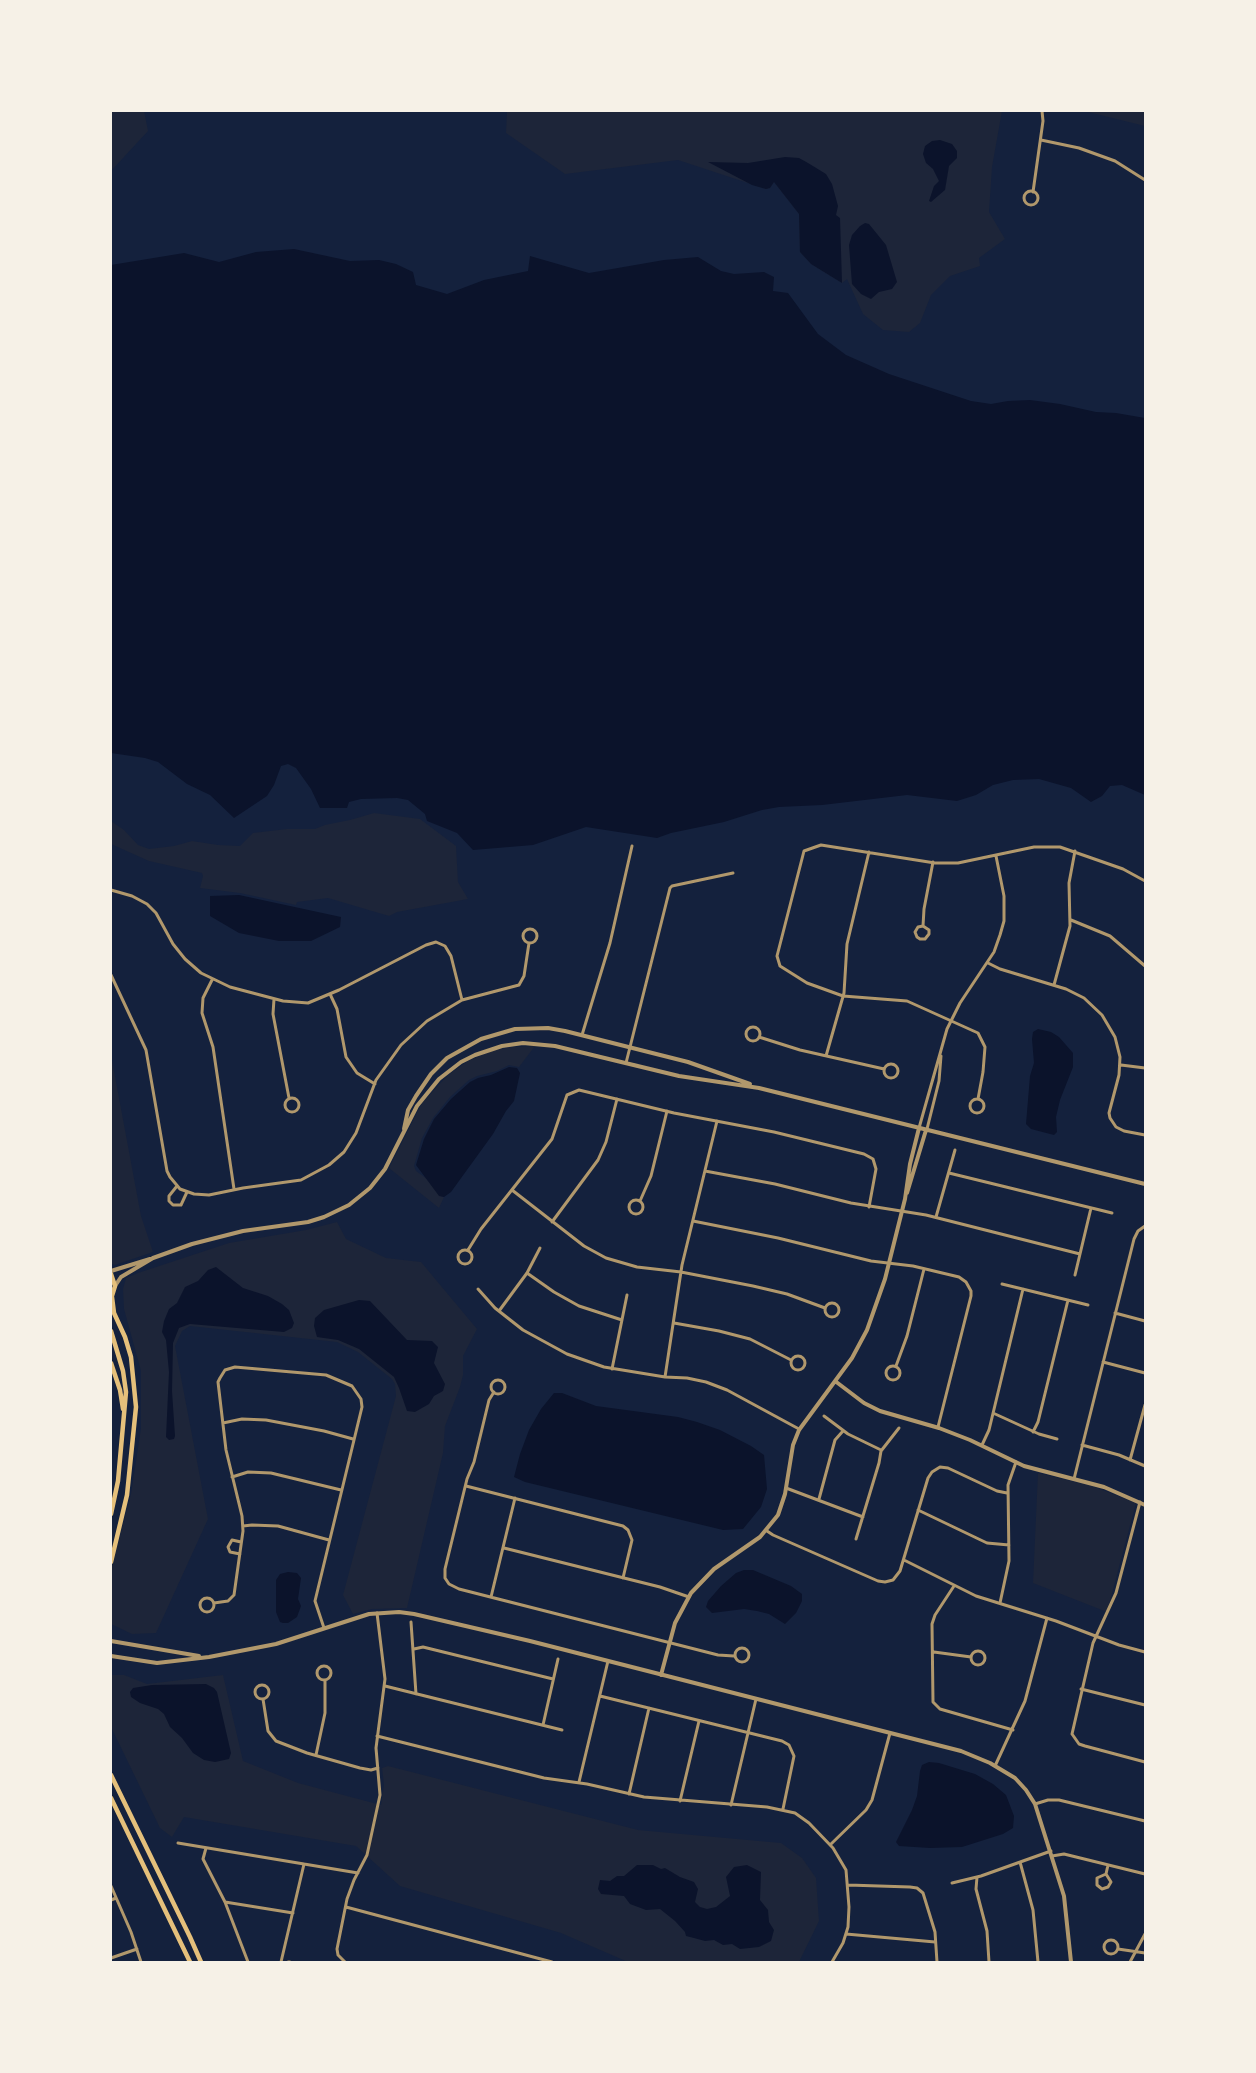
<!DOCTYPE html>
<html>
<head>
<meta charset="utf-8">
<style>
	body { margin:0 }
	#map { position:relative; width:1256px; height:2073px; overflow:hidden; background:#14213d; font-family:"Sofia Sans Condensed",sans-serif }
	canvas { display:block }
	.frame { position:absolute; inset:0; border:112px solid #f6f1e7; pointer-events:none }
</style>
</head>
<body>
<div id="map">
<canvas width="1256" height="2073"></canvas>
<div class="frame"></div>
</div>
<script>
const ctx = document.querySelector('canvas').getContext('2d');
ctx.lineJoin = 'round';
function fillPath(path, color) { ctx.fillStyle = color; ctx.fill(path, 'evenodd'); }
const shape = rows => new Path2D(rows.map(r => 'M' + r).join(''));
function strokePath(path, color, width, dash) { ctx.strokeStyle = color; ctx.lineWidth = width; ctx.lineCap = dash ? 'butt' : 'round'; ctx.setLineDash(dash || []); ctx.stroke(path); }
fillPath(shape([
	[111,111,144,111,148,131,111,171],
	[507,111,1002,111,992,167,989,212,1005,239,979,258,980,266,950,276,931,295,920,323,909,332,883,330,863,314,847,279,842,283,811,264,800,252,799,214,774,182,770,188,766,189,678,160,565,174,506,133],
	[1088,111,1145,111,1145,126,1088,112],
	[374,813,420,819,456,846,458,882,468,899,397,912,389,916,328,898,297,902,296,905,240,893,200,888,203,876,202,873,149,861,111,844,111,821,124,830,138,845,149,849,174,846,192,841,218,845,240,846,253,833,287,829,315,829,325,825,350,820],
	[535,1046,519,1067,509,1065,497,1071,477,1076,469,1080,450,1097,433,1118,422,1138,414,1166,416,1171,430,1181,439,1195,444,1197,439,1208,389,1168,422,1103,448,1075,468,1061,492,1051,512,1047],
	[111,1055,141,1216,153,1252,115,1265,111,1264],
	[337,1222,346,1239,386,1258,421,1262,477,1329,463,1356,463,1375,460,1387,445,1426,443,1453,407,1608,372,1609,353,1614,343,1595,396,1396,395,1384,392,1379,358,1352,337,1342,190,1326,182,1331,175,1346,208,1519,156,1633,132,1634,111,1624,111,1570,131,1494,141,1428,141,1371,124,1309,123,1289,126,1278,138,1273,229,1243,306,1230],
	[1038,1473,1092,1486,1136,1503,1107,1612,1033,1583],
	[111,1675,124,1675,147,1684,223,1675,243,1761,298,1783,381,1805,384,1785,382,1768,388,1766,638,1830,781,1843,802,1858,816,1878,819,1921,799,1962,628,1962,561,1933,400,1886,356,1846,184,1817,172,1837,160,1828,111,1727]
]), '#1d2539');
fillPath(shape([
	[940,140,952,144,957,151,957,158,949,166,945,190,931,202,929,201,934,186,939,181,933,169,926,163,923,154,925,146,932,141],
	[785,157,799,158,808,163,826,174,832,184,838,206,836,215,840,218,842,283,811,264,800,252,799,214,774,182,770,188,766,189,752,185,708,162,748,163],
	[865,223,869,224,886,245,897,282,892,289,879,292,871,299,861,294,852,284,849,245,852,235,860,226],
	[294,249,350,261,379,260,396,264,413,272,416,285,447,294,484,280,528,271,530,256,589,273,664,260,698,257,721,271,734,274,764,272,774,277,773,291,788,293,818,334,846,355,889,374,971,401,991,404,1008,401,1030,400,1060,404,1096,412,1116,413,1145,418,1145,795,1122,785,1110,786,1102,796,1091,802,1071,788,1039,779,1013,780,993,785,976,795,957,801,907,795,822,805,779,807,762,810,724,822,671,833,657,838,586,827,533,845,473,850,457,833,427,821,425,814,408,800,397,798,361,799,349,802,347,808,320,808,311,789,296,768,288,764,281,766,274,785,267,796,234,818,210,795,187,784,158,762,145,758,111,753,111,265,184,253,219,262,256,252],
	[239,895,341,917,340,927,311,941,279,941,239,933,210,916,210,896],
	[1038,1029,1051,1032,1059,1037,1073,1053,1073,1067,1060,1100,1056,1117,1057,1132,1054,1135,1031,1129,1026,1124,1030,1076,1034,1063,1032,1039,1033,1032],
	[509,1067,517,1068,520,1073,514,1101,506,1111,493,1134,451,1192,444,1197,439,1196,416,1165,424,1139,434,1119,451,1099,470,1082,478,1078,491,1075],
	[216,1267,243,1288,268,1296,282,1304,289,1310,294,1323,292,1328,284,1332,190,1324,179,1328,173,1343,172,1391,175,1436,174,1439,169,1440,166,1437,169,1372,166,1340,162,1332,164,1321,169,1309,177,1303,185,1287,198,1281,208,1270],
	[359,1300,370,1301,407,1340,432,1341,438,1347,434,1363,445,1384,443,1391,434,1396,429,1404,415,1412,407,1411,399,1388,394,1377,359,1349,338,1340,317,1337,314,1326,315,1318,324,1310],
	[554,1393,562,1393,596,1406,678,1417,697,1422,720,1430,751,1446,764,1455,767,1489,761,1507,743,1529,723,1530,525,1482,514,1477,520,1454,529,1430,541,1409],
	[744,1570,753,1570,791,1586,802,1594,802,1601,796,1613,785,1624,769,1614,757,1611,744,1609,712,1613,706,1607,708,1601,721,1586,736,1573],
	[288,1572,297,1573,301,1578,298,1599,301,1606,297,1617,288,1623,283,1623,280,1622,276,1612,276,1580,280,1574],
	[152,1685,206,1684,214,1688,217,1692,231,1753,229,1759,215,1762,204,1760,193,1753,182,1738,170,1727,164,1714,158,1709,140,1703,131,1697,130,1692,133,1688],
	[929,1762,939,1763,975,1774,993,1784,1006,1795,1014,1816,1013,1828,1003,1834,962,1847,930,1848,899,1846,896,1842,912,1810,917,1796,920,1771,922,1765],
	[637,1865,653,1865,661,1869,665,1868,680,1877,694,1882,698,1889,695,1902,700,1907,707,1909,716,1907,730,1896,726,1877,734,1867,747,1865,761,1872,760,1900,768,1910,769,1922,774,1930,771,1941,759,1947,740,1949,732,1944,723,1945,714,1940,705,1941,694,1938,686,1936,685,1932,675,1921,660,1909,646,1910,630,1904,624,1896,601,1894,598,1889,600,1880,610,1881,617,1876,624,1876]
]), '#0b132b');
strokePath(shape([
	[1041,140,1079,148,1115,161,1145,180],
	'1024 198a7 7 0 1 1 14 0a7 7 0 1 1-14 0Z',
	[1033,192,1043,121,1042,111],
	[111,890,132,896,147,904,156,913,173,944,185,959,201,973,230,987,283,1001,308,1003,339,990,426,945,436,942,445,946,451,956,462,1000],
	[1071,920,1110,936,1145,966],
	[923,926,918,927,915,932,917,937,920,939,925,939,929,934,929,930,923,926,924,909,933,862],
	'523 936a7 7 0 1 1 14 0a7 7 0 1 1-14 0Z',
	[988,963,1000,969,1066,989,1084,998,1102,1015,1115,1037,1120,1057,1119,1075,1109,1113,1110,1118,1116,1127,1124,1131,1145,1135],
	[111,975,146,1050,167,1171,170,1177,180,1189,194,1194,209,1195,243,1188,301,1180,329,1165,344,1152,356,1133,376,1080,401,1045,427,1021,462,1000,519,985,524,976,529,943],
	[212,980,203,998,202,1013,213,1047,234,1189],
	[1054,985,1070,926,1069,883,1075,851],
	[330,994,337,1009,346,1057,357,1073,375,1084],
	[274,999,273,1014,289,1098],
	'746 1034a7 7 0 1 1 14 0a7 7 0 1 1-14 0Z',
	[582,1035,610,943,632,846],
	[759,1037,800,1050,884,1069],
	[826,1056,844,993,847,944,869,852],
	[626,1063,670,888,672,886,733,873],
	'884 1071a7 7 0 1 1 14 0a7 7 0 1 1-14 0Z',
	[1121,1065,1145,1068],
	'285 1105a7 7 0 1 1 14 0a7 7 0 1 1-14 0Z',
	[978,1099,983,1072,985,1047,978,1033,907,1001,843,996,807,983,780,966,777,956,804,851,821,845,935,863,958,863,1034,847,1060,847,1123,869,1145,881],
	'970 1106a7 7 0 1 1 14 0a7 7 0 1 1-14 0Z',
	[919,1128,947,1029,960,1003,994,952,1000,935,1004,921,1004,896,996,856],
	[927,1129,939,1081,941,1056],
	[705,1171,775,1184,851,1203,926,1215,1080,1254],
	[949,1173,1112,1213],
	[177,1186,169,1196,169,1201,173,1205,181,1205,187,1192],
	[512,1190,584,1246,606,1258,637,1267,681,1272,753,1286,787,1294,825,1308],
	'629 1207a7 7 0 1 1 14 0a7 7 0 1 1-14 0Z',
	[640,1201,651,1176,667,1111],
	[936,1217,955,1150],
	[693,1221,778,1238,871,1261,913,1266,959,1277,966,1282,971,1291,971,1296,938,1427],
	[552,1222,598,1160,606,1142,617,1099],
	'458 1257a7 7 0 1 1 14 0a7 7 0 1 1-14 0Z',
	[468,1250,481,1229,552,1139,567,1095,579,1090,674,1113,774,1132,864,1154,873,1159,876,1169,869,1207],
	[527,1273,554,1292,579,1306,622,1320],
	[1075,1275,1091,1208],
	[1002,1284,1088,1305],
	[478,1289,495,1308,523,1330,567,1354,604,1367,665,1377,687,1378,706,1382,727,1390,799,1429],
	'825 1310a7 7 0 1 1 14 0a7 7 0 1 1-14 0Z',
	[499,1311,527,1273,540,1248],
	[1115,1313,1145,1321],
	[674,1323,719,1331,750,1339,791,1360],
	'791 1363a7 7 0 1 1 14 0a7 7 0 1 1-14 0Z',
	[1103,1362,1145,1373],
	'886 1373a7 7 0 1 1 14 0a7 7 0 1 1-14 0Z',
	[896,1366,907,1336,924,1269],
	[612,1369,627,1295],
	[665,1377,682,1265,717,1121],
	'491 1387a7 7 0 1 1 14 0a7 7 0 1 1-14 0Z',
	[494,1392,489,1400,474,1462,467,1479,445,1569,445,1578,449,1584,459,1589,718,1655,734,1656],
	[993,1413,1039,1434,1057,1439],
	[824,1416,848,1434,881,1450],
	[223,1423,242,1419,266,1420,324,1431,353,1439],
	[1033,1432,1038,1422,1068,1300],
	[982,1445,989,1430,1023,1289],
	[1082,1445,1119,1455,1145,1466],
	[1130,1460,1145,1405],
	[232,1477,248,1472,271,1473,341,1490],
	[1074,1479,1134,1239,1138,1231,1145,1226],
	[466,1486,623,1526,628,1530,632,1540,623,1578],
	[786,1488,863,1517],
	[819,1499,835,1440,843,1431],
	[1140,1502,1116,1593,1093,1643,1072,1734,1079,1744,1085,1746,1145,1762],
	[918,1510,987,1543,1009,1545],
	[243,1526,252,1525,278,1526,329,1540],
	[767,1531,773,1535,878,1581,885,1582,893,1580,900,1571,928,1478,932,1472,940,1467,948,1468,997,1491,1007,1493],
	[856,1539,879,1463,881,1451,899,1428],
	[504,1548,660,1587,689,1597],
	[240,1554,230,1552,228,1547,232,1540,241,1542],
	[904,1560,976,1596,1056,1621,1119,1645,1145,1652],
	[954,1586,935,1615,932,1624,933,1702,940,1709,1013,1730],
	[491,1597,515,1498],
	'200 1605a7 7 0 1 1 14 0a7 7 0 1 1-14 0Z',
	[214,1603,228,1601,234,1595,243,1531,242,1516,226,1450,218,1382,220,1378,225,1370,235,1367,326,1375,352,1386,361,1399,362,1407,315,1601,324,1628],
	[1000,1603,1009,1561,1008,1485,1016,1462],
	[411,1622,416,1694],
	'735 1655a7 7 0 1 1 14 0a7 7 0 1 1-14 0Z',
	[414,1649,423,1647,553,1679],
	'971 1658a7 7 0 1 1 14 0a7 7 0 1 1-14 0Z',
	[934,1652,971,1657],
	'317 1673a7 7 0 1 1 14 0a7 7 0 1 1-14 0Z',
	'255 1692a7 7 0 1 1 14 0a7 7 0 1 1-14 0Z',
	[385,1686,562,1730],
	[1081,1689,1145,1705],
	[600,1696,782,1741,789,1745,794,1756,783,1809],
	[263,1699,268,1731,276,1741,307,1753,360,1768,371,1770,378,1768],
	[543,1725,558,1659],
	[377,1736,544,1778,587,1784,644,1797,767,1807,795,1813,809,1823,833,1848,846,1870,849,1907,848,1927,843,1943,832,1962],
	[316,1755,325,1713,325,1680],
	[995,1766,1025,1701,1047,1618],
	[579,1782,608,1661],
	[629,1794,649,1708],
	[680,1801,699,1721],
	[1035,1804,1048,1800,1059,1800,1145,1821],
	[731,1805,756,1699],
	[178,1843,358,1873],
	[830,1845,866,1810,872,1800,890,1733],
	[206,1848,203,1859,225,1902,248,1962],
	[1052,1856,1064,1854,1145,1874],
	[1020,1862,1033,1910,1038,1962],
	[1106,1874,1097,1878,1097,1885,1102,1889,1108,1887,1111,1882,1106,1874,1108,1865],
	[977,1877,976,1889,987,1931,989,1962],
	[952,1883,981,1876,1051,1851],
	[848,1885,910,1887,917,1888,923,1893,935,1932,937,1962],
	[111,1886,131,1932,141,1962],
	[111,1900,116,1898],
	[225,1902,293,1913],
	[346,1907,552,1962],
	[846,1934,935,1942],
	'1104 1947a7 7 0 1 1 14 0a7 7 0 1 1-14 0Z',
	[1118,1949,1145,1953],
	[111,1958,137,1949],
	[281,1962,304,1864],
	[288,1962,290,1962],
	[345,1962,338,1955,337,1949,347,1899,354,1880,367,1855,380,1795,376,1748,385,1679,377,1613],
	[1130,1962,1145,1934]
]), '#b1986c', 3);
strokePath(shape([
	[404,1129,408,1110,416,1096,431,1074,447,1058,481,1039,515,1029,548,1028,565,1031,688,1062,750,1084],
	[907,1193,926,1130],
	[111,1271,150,1259],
	[115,1286,121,1277,153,1258,192,1244,243,1231,308,1222,324,1217,349,1205,370,1188,385,1169,417,1106,439,1079,461,1062,475,1055,502,1046,523,1043,555,1046,679,1076,759,1088,1145,1184],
	[835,1381,864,1403,880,1411,939,1428,970,1440,1024,1466,1104,1487,1145,1505],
	[111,1641,199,1656],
	[111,1656,157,1663,209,1657,276,1644,369,1614,399,1612,414,1614,530,1641,961,1751,990,1763,1015,1778,1026,1790,1035,1804,1064,1896,1071,1962],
	[661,1675,675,1623,691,1593,714,1569,760,1537,778,1515,785,1494,793,1445,799,1430,852,1358,867,1330,885,1279,905,1199,910,1164,919,1128]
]), '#b1986c', 4);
strokePath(shape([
	[111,1274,115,1286,111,1299],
	[111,1331,123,1371,126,1392,118,1481,111,1514],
	[111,1363,120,1390,123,1409],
	[111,1562,127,1495,136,1407,131,1357,125,1337,114,1313,112,1297],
	[111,1775,190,1937,201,1962],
	[111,1798,190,1962]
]), '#e5c07b', 4.5);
</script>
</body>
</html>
